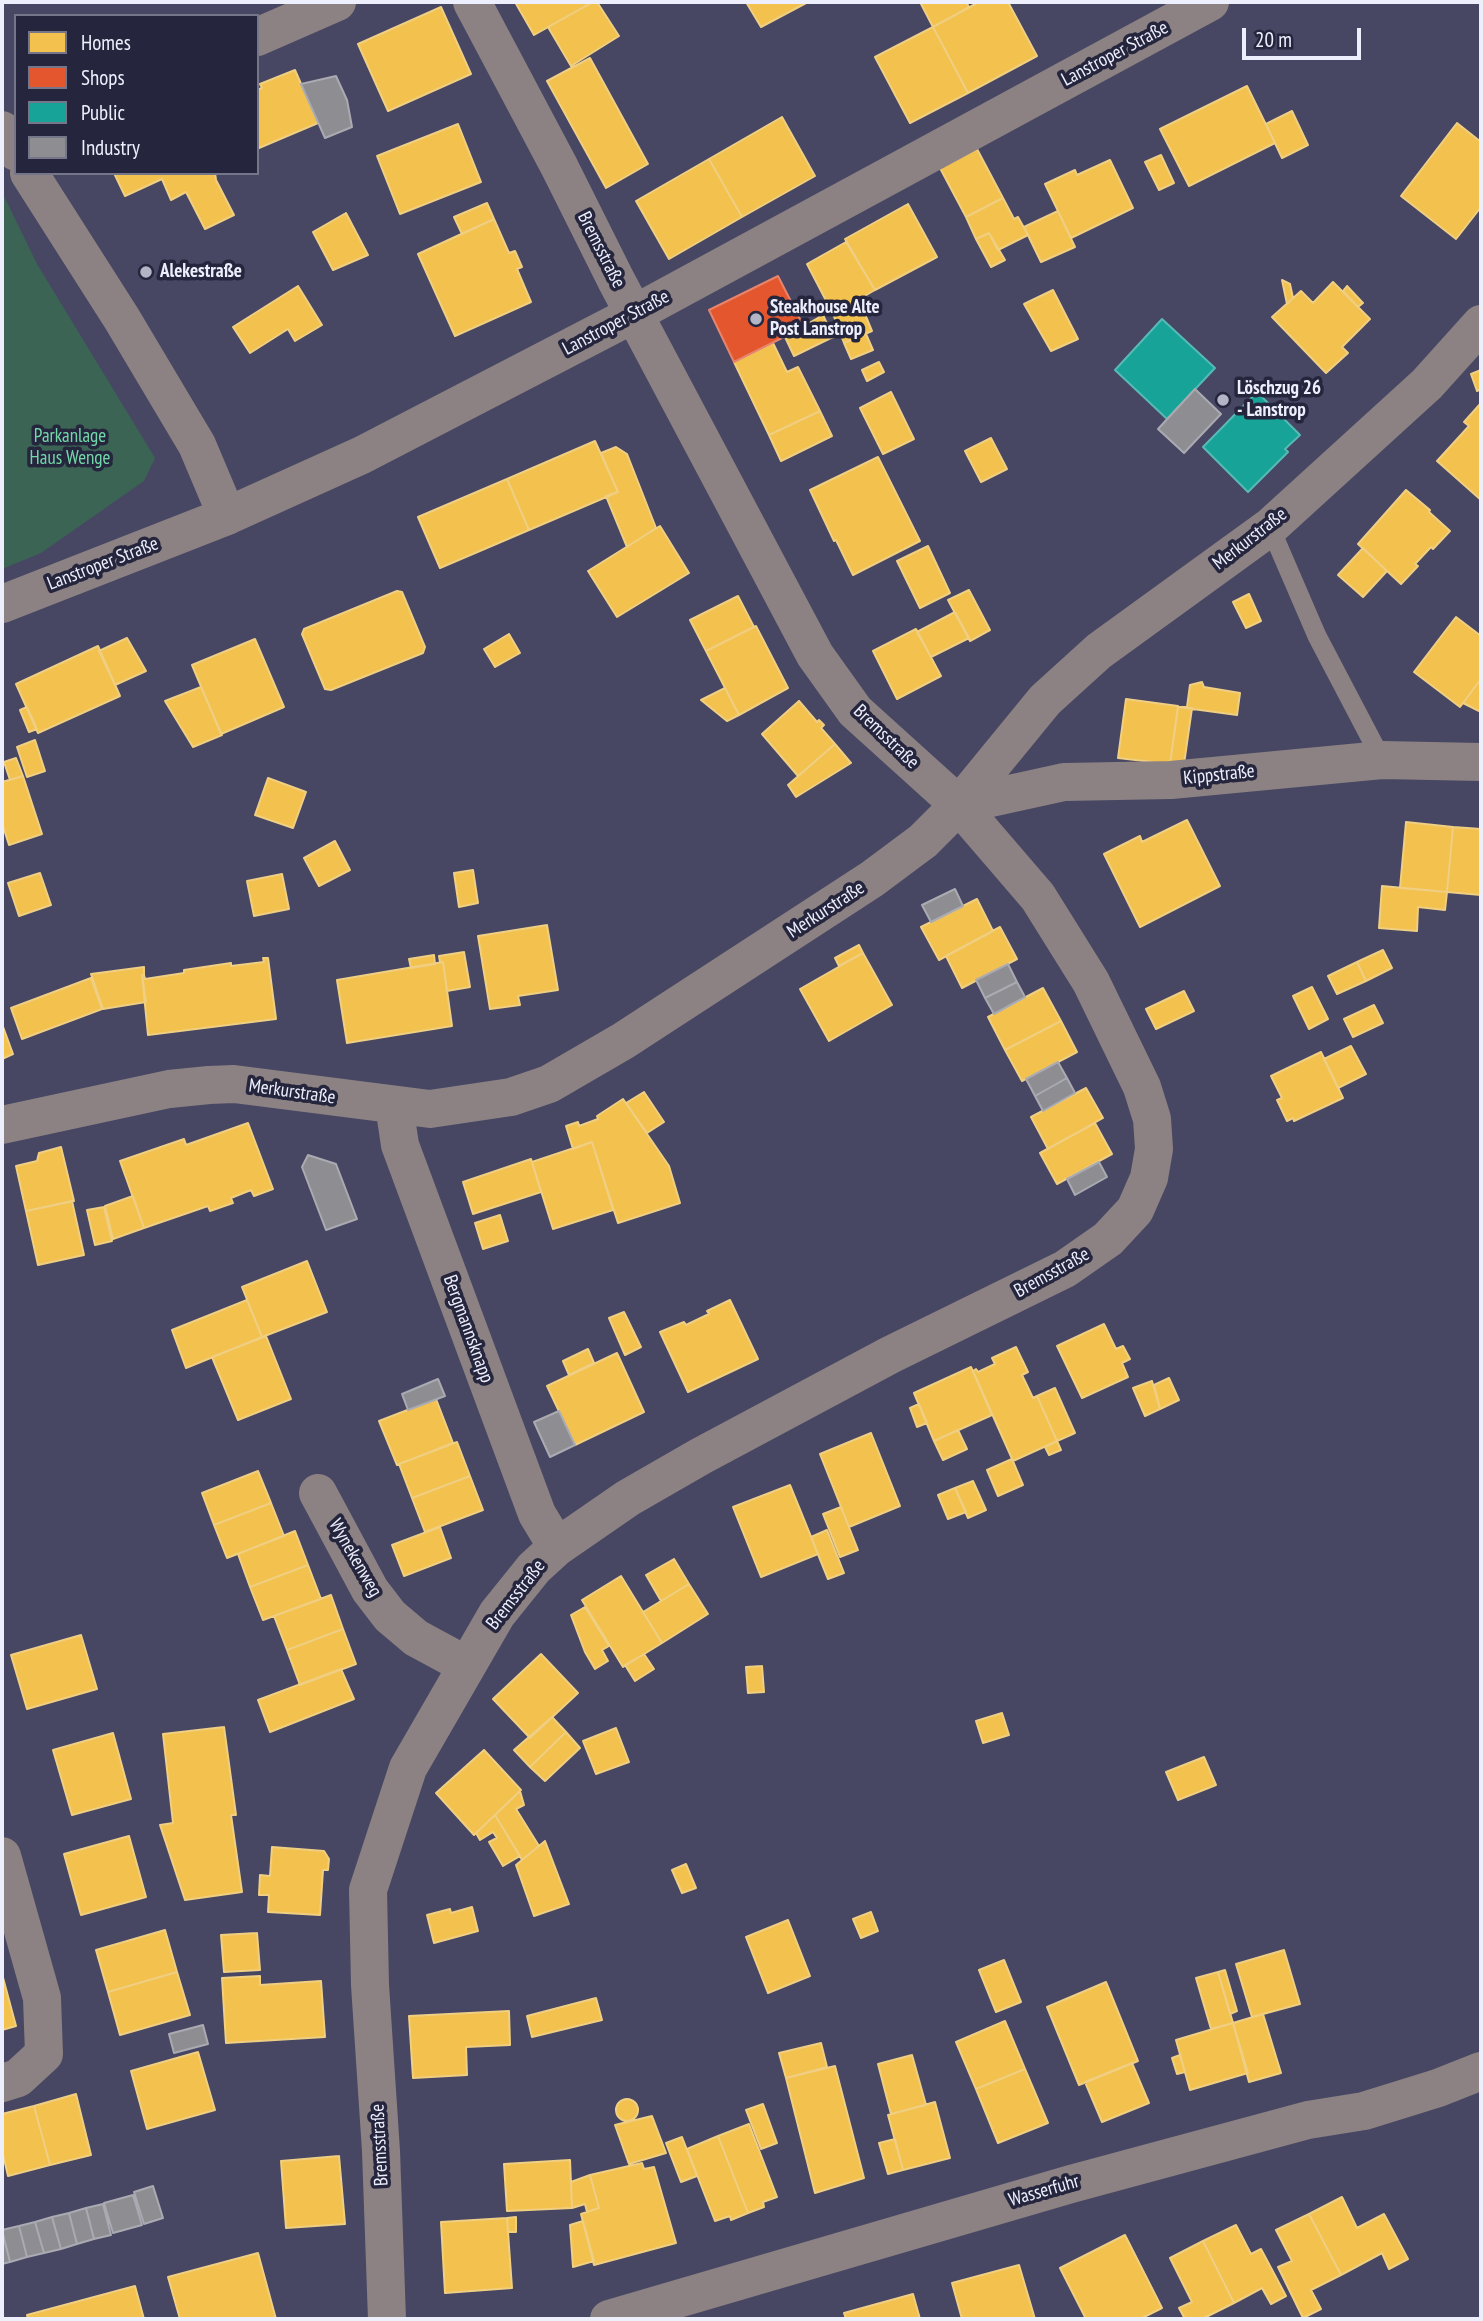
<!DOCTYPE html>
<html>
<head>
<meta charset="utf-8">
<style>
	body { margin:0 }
	#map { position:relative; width:1483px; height:2321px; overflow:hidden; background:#474763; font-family:"PT Sans Narrow",sans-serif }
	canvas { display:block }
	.frame { position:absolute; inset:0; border:4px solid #edeffc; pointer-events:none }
	.legend { position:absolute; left:14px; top:14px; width:245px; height:161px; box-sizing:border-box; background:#25263e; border:2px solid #75768a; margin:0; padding:9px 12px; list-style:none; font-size:21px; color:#edeffc }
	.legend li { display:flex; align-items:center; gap:14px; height:35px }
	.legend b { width:35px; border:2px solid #75768a }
	.scale { position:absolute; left:1242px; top:28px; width:119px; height:32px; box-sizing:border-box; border:4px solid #edeffc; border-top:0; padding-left:9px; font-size:21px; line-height:24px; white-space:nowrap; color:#edeffc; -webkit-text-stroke:5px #25263e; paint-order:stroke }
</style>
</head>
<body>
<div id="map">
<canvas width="1483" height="2321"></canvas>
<div class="frame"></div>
<ul class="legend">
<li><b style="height:19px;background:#f2c14e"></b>Homes</li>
<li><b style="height:19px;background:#e4572e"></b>Shops</li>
<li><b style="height:19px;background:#17a398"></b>Public</li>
<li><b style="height:19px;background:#8d8d92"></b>Industry</li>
</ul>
<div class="scale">20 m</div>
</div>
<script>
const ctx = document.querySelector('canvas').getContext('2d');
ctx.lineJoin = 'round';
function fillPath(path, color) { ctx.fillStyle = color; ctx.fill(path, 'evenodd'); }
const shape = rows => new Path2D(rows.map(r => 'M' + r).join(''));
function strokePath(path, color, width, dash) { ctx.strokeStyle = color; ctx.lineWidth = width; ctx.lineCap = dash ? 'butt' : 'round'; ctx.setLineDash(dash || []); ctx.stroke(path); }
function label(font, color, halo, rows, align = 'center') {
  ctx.font = font + ' "PT Sans Narrow",sans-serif'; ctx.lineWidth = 7; ctx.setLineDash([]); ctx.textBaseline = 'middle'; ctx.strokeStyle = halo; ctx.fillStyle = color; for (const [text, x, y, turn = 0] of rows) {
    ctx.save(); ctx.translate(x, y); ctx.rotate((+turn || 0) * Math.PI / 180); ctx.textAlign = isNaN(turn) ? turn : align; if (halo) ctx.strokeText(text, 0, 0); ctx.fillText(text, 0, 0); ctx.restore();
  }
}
fillPath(shape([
	[2,192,37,264,155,458,144,481,41,553,2,569]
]), '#3b6454');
const homes = shape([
	[515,2,593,2,534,35,515,2],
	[593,2,597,2,619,36,571,66,548,27,593,2],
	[746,2,808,2,761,27,746,2],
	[920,2,966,2,969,7,933,27,920,2],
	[979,2,1008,2,1037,56,968,93,933,27,979,2],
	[441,7,471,74,388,111,358,44,441,7],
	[933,27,968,93,910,123,875,57,933,27],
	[590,58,648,164,606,188,547,81,590,58],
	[295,70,318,123,259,148,257,144,257,90,262,88,260,84,295,70],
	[1247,86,1275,143,1189,186,1160,129,1247,86],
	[1292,111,1308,145,1282,158,1266,124,1292,111],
	[782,117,815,176,742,217,709,159,782,117],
	[1457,123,1481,142,1481,207,1456,239,1401,196,1457,123],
	[458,124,481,182,400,214,377,156,458,124],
	[977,149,1003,198,966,217,940,168,977,149],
	[1161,155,1174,183,1159,190,1145,162,1161,155],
	[709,159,742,217,669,259,636,201,709,159],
	[1110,160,1133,208,1071,238,1045,184,1075,170,1077,175,1110,160],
	[114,173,215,173,216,180,234,215,205,229,186,192,171,200,162,179,125,196,114,173],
	[1003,198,1014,219,1018,217,1028,235,998,250,989,233,976,239,966,217,1003,198],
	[487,203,494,219,462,234,454,217,487,203],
	[908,204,937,257,875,290,845,239,908,204],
	[1058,211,1075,247,1041,262,1024,227,1058,211],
	[346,213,368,255,333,270,313,232,346,213],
	[494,219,509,253,515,251,522,267,517,269,531,302,455,336,418,254,494,219],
	[989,233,1005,260,991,267,976,239,989,233],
	[846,242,875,290,833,314,807,264,846,242],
	[1282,280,1290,284,1293,298,1287,304,1282,280],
	[1333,282,1370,319,1342,347,1348,353,1326,373,1272,317,1301,291,1313,303,1333,282],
	[298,286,322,325,295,341,288,329,250,353,233,327,298,286],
	[1347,286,1363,303,1358,307,1343,291,1347,286],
	[1053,290,1078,339,1051,351,1024,304,1053,290],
	[859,300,872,331,844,343,833,314,859,300],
	[823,315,833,337,794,356,785,337,823,315],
	[866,334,873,350,851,359,844,343,866,334],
	[773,343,787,372,798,367,820,411,769,435,734,362,773,343],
	[879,362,884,372,867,381,862,370,879,362],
	[1481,370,1481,389,1477,391,1471,374,1481,370],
	[891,392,914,439,883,454,860,408,891,392],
	[1481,403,1481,500,1437,461,1469,426,1464,422,1481,403],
	[820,411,832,436,781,461,769,435,820,411],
	[991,438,1007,469,981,482,965,451,991,438],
	[595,441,618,492,529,530,507,479,595,441],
	[616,447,627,454,656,528,627,547,606,496,618,492,601,453,616,447],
	[878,457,920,541,853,575,836,540,834,541,810,490,878,457],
	[507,479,529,530,440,568,418,517,507,479],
	[1406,490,1430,510,1429,512,1450,531,1433,549,1431,547,1415,564,1418,566,1401,584,1358,544,1406,490],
	[660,526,689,573,617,617,588,571,660,526],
	[928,546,950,593,920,608,897,561,928,546],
	[1363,548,1387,571,1363,597,1338,575,1363,548],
	[969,590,990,630,970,641,948,600,969,590],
	[397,591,402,592,425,647,423,653,331,690,325,689,302,634,304,629,397,591],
	[1249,594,1261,621,1246,628,1233,602,1249,594],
	[738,596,754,627,706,651,690,620,738,596],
	[955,612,969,638,931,657,917,632,955,612],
	[1456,617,1481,636,1481,679,1460,707,1414,672,1456,617],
	[756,626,788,688,739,715,706,651,756,626],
	[916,629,941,676,897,699,873,651,916,629],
	[509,634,520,653,495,667,484,649,509,634],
	[127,638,146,671,115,685,99,651,127,638],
	[255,639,284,707,221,734,192,665,255,639],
	[98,646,120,696,38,733,16,684,98,646],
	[1481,679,1481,712,1463,703,1481,679],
	[1202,682,1204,687,1240,693,1237,715,1178,707,1187,707,1190,685,1202,682],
	[201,687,222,735,193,747,165,701,201,687],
	[725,688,739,715,727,721,701,700,725,688],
	[1126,699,1178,706,1170,764,1118,758,1126,699],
	[799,701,817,722,819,720,824,725,821,728,835,744,798,776,762,734,799,701],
	[27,707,37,729,29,732,20,710,27,707],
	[1178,707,1192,708,1184,764,1170,764,1178,707],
	[35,740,45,771,27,777,17,747,35,740],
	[835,744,851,763,796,797,788,785,835,744],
	[16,758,23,776,10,780,4,762,16,758],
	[23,776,42,834,9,845,2,823,2,782,23,776],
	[268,778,306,792,293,828,255,815,268,778],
	[1187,820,1220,886,1140,927,1104,854,1140,836,1142,842,1187,820],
	[1406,822,1453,827,1447,892,1400,888,1406,822],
	[1453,827,1481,829,1481,895,1447,892,1453,827],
	[335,841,350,870,319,886,304,858,335,841],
	[473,870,478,903,459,907,454,873,473,870],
	[40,873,51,905,19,916,8,883,40,873],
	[282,874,289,909,254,916,247,881,282,874],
	[1382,886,1447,892,1445,910,1418,907,1417,931,1379,928,1382,886],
	[977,899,993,931,939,960,921,927,977,899],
	[547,925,558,990,518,996,520,1005,490,1009,478,936,547,925],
	[1000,927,1017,959,962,988,946,956,1000,927],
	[859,945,863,953,839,966,835,958,859,945],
	[1383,950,1392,968,1366,981,1357,962,1383,950],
	[464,952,470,987,447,991,443,962,440,962,439,956,464,952],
	[863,953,892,1005,829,1041,800,989,863,953],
	[434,955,435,964,411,968,409,959,434,955],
	[263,958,268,958,276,1019,148,1035,142,975,144,975,145,979,184,973,184,970,231,963,231,966,264,962,263,958],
	[443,962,452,1026,347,1043,337,980,443,962],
	[1357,962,1366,981,1337,994,1328,976,1357,962],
	[144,967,144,975,142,975,146,1002,103,1009,91,974,144,967],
	[91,978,102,1009,22,1039,11,1008,91,978],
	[1312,987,1328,1019,1309,1029,1293,996,1312,987],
	[1043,988,1061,1021,1005,1050,988,1017,1043,988],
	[1184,991,1194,1011,1156,1029,1146,1009,1184,991],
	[1374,1005,1383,1023,1353,1037,1344,1019,1374,1005],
	[1061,1021,1077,1052,1022,1081,1005,1050,1061,1021],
	[2,1024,13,1054,2,1059,2,1024],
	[1351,1046,1366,1074,1338,1088,1324,1059,1351,1046],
	[1321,1052,1343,1098,1294,1121,1293,1118,1287,1121,1277,1100,1282,1098,1271,1076,1321,1052],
	[1086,1088,1103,1118,1048,1149,1031,1117,1086,1088],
	[644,1092,664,1122,647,1133,626,1103,644,1092],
	[623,1099,669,1166,680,1203,618,1223,592,1142,573,1149,566,1126,578,1122,579,1126,598,1119,597,1116,623,1099],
	[248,1123,273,1189,254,1196,251,1190,231,1198,233,1203,210,1211,208,1206,144,1228,120,1161,184,1139,186,1145,248,1123],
	[1095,1123,1112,1154,1057,1184,1040,1153,1095,1123],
	[592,1142,613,1210,553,1229,532,1162,592,1142],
	[61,1147,74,1201,26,1211,16,1166,37,1161,39,1153,61,1147],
	[531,1159,541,1192,473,1214,463,1182,531,1159],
	[133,1196,144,1228,113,1239,105,1206,133,1196],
	[72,1201,84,1255,38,1265,26,1211,72,1201],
	[104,1207,112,1241,95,1245,87,1210,104,1207],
	[500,1215,508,1241,483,1249,475,1223,500,1215],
	[307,1261,327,1312,262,1337,242,1287,307,1261],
	[247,1300,262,1337,186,1368,172,1330,247,1300],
	[730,1300,758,1359,688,1392,660,1332,684,1322,686,1325,709,1314,707,1311,730,1300],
	[624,1312,641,1347,625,1355,609,1318,624,1312],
	[1104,1324,1116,1349,1123,1346,1130,1359,1122,1363,1128,1377,1082,1398,1057,1346,1104,1324],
	[266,1336,291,1399,238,1420,212,1357,266,1336],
	[1016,1347,1028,1372,1022,1375,1033,1398,1037,1396,1057,1441,1013,1461,973,1371,976,1369,978,1372,995,1364,992,1358,1016,1347],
	[588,1349,594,1363,569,1375,563,1361,588,1349],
	[617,1353,644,1412,575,1445,547,1386,617,1353],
	[971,1367,992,1415,934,1441,914,1393,971,1367],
	[1169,1378,1179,1400,1160,1409,1154,1385,1169,1378],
	[1152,1381,1160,1409,1145,1416,1133,1388,1152,1381],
	[1055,1388,1075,1433,1057,1441,1037,1396,1055,1388],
	[436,1399,453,1443,397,1465,379,1421,436,1399],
	[919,1404,927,1423,917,1427,910,1408,919,1404],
	[958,1430,967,1449,943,1460,934,1441,958,1430],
	[871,1433,900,1506,849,1527,820,1454,871,1433],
	[1057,1441,1061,1450,1049,1455,1045,1447,1057,1441],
	[457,1442,470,1476,412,1498,399,1464,457,1442],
	[1012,1459,1023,1485,998,1496,987,1470,1012,1459],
	[258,1471,271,1503,214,1525,202,1493,258,1471],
	[470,1476,483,1510,425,1532,412,1498,470,1476],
	[973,1481,986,1510,968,1518,955,1488,973,1481],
	[790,1485,818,1554,761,1577,733,1507,790,1485],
	[955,1488,966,1512,948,1519,938,1495,955,1488],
	[271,1503,284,1536,227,1558,214,1525,271,1503],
	[841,1507,858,1550,840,1557,823,1514,841,1507],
	[440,1527,451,1558,404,1576,392,1545,440,1527],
	[827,1530,844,1573,828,1579,811,1537,827,1530],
	[295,1531,308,1565,250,1587,238,1554,295,1531],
	[674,1559,689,1584,661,1601,646,1575,674,1559],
	[308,1565,321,1599,263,1620,250,1587,308,1565],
	[621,1576,662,1643,623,1667,582,1600,621,1576],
	[689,1584,708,1614,662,1643,643,1612,689,1584],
	[331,1595,343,1629,287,1650,274,1616,331,1595],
	[585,1607,609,1646,602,1650,608,1661,595,1669,585,1652,571,1615,585,1607],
	[343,1629,356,1664,300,1685,287,1650,343,1629],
	[81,1635,97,1689,27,1709,11,1655,81,1635],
	[541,1654,578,1693,530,1738,493,1699,541,1654],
	[644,1654,654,1669,635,1681,625,1665,644,1654],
	[762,1666,764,1692,748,1693,746,1667,762,1666],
	[341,1669,354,1699,270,1732,258,1700,341,1669],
	[1002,1713,1009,1735,983,1743,976,1721,1002,1713],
	[552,1717,566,1732,530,1767,514,1750,552,1717],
	[224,1727,236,1815,231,1815,242,1892,185,1900,160,1825,173,1823,163,1734,224,1727],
	[616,1728,629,1762,596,1774,583,1741,616,1728],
	[566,1732,580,1748,545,1781,530,1767,566,1732],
	[113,1733,131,1799,72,1815,53,1750,113,1733],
	[484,1750,521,1790,474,1835,436,1793,484,1750],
	[1204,1757,1216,1785,1178,1800,1166,1772,1204,1757],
	[520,1791,524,1805,516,1809,539,1846,522,1860,495,1815,520,1791],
	[495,1815,520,1856,503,1866,489,1842,497,1838,493,1832,480,1840,476,1833,495,1815],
	[129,1836,146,1897,81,1915,64,1854,129,1836],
	[545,1841,569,1904,534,1916,516,1865,545,1841],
	[272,1847,324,1851,329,1859,328,1870,323,1870,320,1915,268,1912,269,1895,259,1895,260,1875,270,1876,272,1847],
	[686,1864,696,1888,682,1893,672,1870,686,1864],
	[472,1907,478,1931,434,1943,427,1915,450,1909,451,1913,472,1907],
	[871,1912,878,1931,861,1938,853,1919,871,1912],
	[788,1920,810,1976,768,1993,746,1937,788,1920],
	[165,1930,177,1972,108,1992,96,1950,165,1930],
	[257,1933,260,1970,224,1972,221,1935,257,1933],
	[1284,1950,1300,2004,1252,2017,1236,1964,1284,1950],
	[1004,1960,1021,2002,996,2012,979,1970,1004,1960],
	[1225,1970,1237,2011,1230,2014,1218,1972,1225,1970],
	[177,1972,190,2015,120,2035,108,1992,177,1972],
	[1218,1972,1233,2023,1211,2029,1196,1978,1218,1972],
	[2,1974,16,2026,2,2030,2,1974],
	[260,1976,260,1985,321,1981,325,2037,226,2043,222,1978,260,1976],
	[1106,1982,1138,2061,1079,2085,1047,2007,1106,1982],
	[596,1998,602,2020,532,2037,527,2016,596,1998],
	[509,2011,510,2045,466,2047,467,2075,413,2078,409,2016,509,2011],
	[1263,2014,1281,2073,1249,2082,1233,2023,1263,2014],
	[1005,2021,1025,2069,976,2089,956,2042,1005,2021],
	[1233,2023,1248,2073,1190,2090,1176,2040,1233,2023],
	[821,2043,827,2067,786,2078,779,2053,821,2043],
	[198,2052,215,2110,147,2129,131,2071,198,2052],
	[912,2055,926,2105,891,2114,878,2064,912,2055],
	[1180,2055,1185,2072,1177,2074,1172,2058,1180,2055],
	[1132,2063,1149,2103,1102,2122,1085,2082,1132,2063],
	[835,2066,864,2178,815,2193,786,2078,835,2066],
	[1025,2069,1048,2123,998,2143,976,2089,1025,2069],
	[76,2094,91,2155,50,2165,34,2106,76,2094],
	'616 2110a11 11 0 1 1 22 0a11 11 0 1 1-22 0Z',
	[935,2102,950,2158,903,2170,888,2115,935,2102],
	[763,2104,777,2143,761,2149,746,2110,763,2104],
	[34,2106,50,2165,8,2176,2,2150,2,2114,34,2106],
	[652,2116,666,2153,629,2164,615,2125,652,2116],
	[749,2124,777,2197,763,2202,764,2207,748,2213,718,2136,749,2124],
	[718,2136,748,2213,731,2220,730,2216,715,2221,687,2149,718,2136],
	[682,2137,697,2176,681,2182,666,2143,682,2137],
	[895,2139,903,2170,888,2174,879,2143,895,2139],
	[339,2156,345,2224,286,2228,281,2161,339,2156],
	[570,2160,572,2208,507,2211,504,2164,570,2160],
	[642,2163,644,2169,654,2167,676,2243,594,2265,581,2214,599,2208,590,2175,642,2163],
	[590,2175,599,2208,587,2212,585,2204,572,2208,571,2182,590,2175],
	[1342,2197,1357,2228,1384,2214,1408,2259,1389,2269,1382,2253,1341,2275,1309,2214,1342,2197],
	[1309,2214,1341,2275,1311,2290,1321,2309,1303,2318,1278,2267,1292,2261,1276,2230,1309,2214],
	[516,2217,516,2232,508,2232,507,2218,516,2217],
	[507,2218,512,2288,445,2293,441,2222,507,2218],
	[583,2221,594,2261,573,2267,570,2225,583,2221],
	[1236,2225,1251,2254,1261,2249,1286,2296,1271,2304,1262,2288,1234,2303,1203,2241,1236,2225],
	[1125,2235,1162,2308,1140,2319,1086,2319,1060,2268,1125,2235],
	[1203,2241,1234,2303,1204,2318,1205,2319,1185,2319,1179,2308,1192,2302,1170,2258,1203,2241],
	[258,2253,276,2319,180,2319,168,2277,258,2253],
	[1019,2265,1035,2319,962,2319,952,2283,1019,2265],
	[135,2286,144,2319,28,2319,27,2315,135,2286],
	[913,2294,920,2319,846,2319,844,2313,913,2294]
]);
fillPath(homes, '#f2c14e');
strokePath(homes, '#f0cf82', 2);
const shops = shape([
	[778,276,804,327,734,362,709,310,778,276]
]);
fillPath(shops, '#e4572e');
strokePath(shops, '#e7856c', 2);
const public = shape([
	[1162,319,1215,368,1167,419,1115,370,1162,319],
	[1257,392,1300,435,1285,449,1288,452,1248,492,1203,447,1257,392]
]);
fillPath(public, '#17a398');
strokePath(public, '#57bab6', 2);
const industry = shape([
	[336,76,347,100,352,127,325,138,301,84,336,76],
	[1195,389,1221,414,1184,453,1158,429,1195,389],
	[955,889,963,906,931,922,922,905,955,889],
	[1008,964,1017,982,985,998,976,980,1008,964],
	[1017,982,1025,997,994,1014,985,998,1017,982],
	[1058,1062,1067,1078,1035,1096,1026,1079,1058,1062],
	[1067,1078,1075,1093,1043,1111,1035,1096,1067,1078],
	[308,1155,336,1164,357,1219,326,1230,302,1167,308,1155],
	[1099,1162,1107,1177,1075,1195,1067,1179,1099,1162],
	[438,1379,445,1396,408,1410,402,1394,438,1379],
	[559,1411,575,1445,550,1457,534,1422,559,1411],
	[203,2025,208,2044,174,2053,169,2034,203,2025],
	[153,2186,163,2218,144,2224,134,2192,153,2186],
	[133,2195,142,2225,113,2233,104,2203,133,2195],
	[103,2204,111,2235,94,2239,86,2208,103,2204],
	[86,2208,94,2239,77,2244,69,2213,86,2208],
	[69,2213,77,2244,61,2249,52,2217,69,2213],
	[52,2217,61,2249,44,2253,35,2222,52,2217],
	[35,2222,44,2253,27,2257,19,2226,35,2222],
	[19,2226,27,2257,10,2262,2,2230,19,2226],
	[2,2230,10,2262,2,2264,2,2230]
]);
fillPath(industry, '#8d8d92');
strokePath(industry, '#aaaab2', 2);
strokePath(shape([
	[1270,527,1317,636,1382,760]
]), '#8c8283', 19);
strokePath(shape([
	[257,37,337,2],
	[2,130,16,152],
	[29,173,122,319,197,445,227,516],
	[959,805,1064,782,1171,780,1382,760,1481,762],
	[394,1105,400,1145,537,1514,557,1547],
	[2,1125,169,1089,209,1085,234,1084,430,1109,511,1097,549,1084,623,1041,872,879,923,841,959,805,1045,700,1099,651,1270,527,1427,384,1481,324],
	[318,1493,370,1590,390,1616,416,1638,466,1665],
	[2,1856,42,1998,44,2054,18,2078,2,2083],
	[387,2319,381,2151,370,1985,368,1890,408,1768,497,1614,534,1568,557,1547,628,1498,701,1456,890,1355,1065,1269,1108,1239,1135,1210,1149,1178,1154,1149,1152,1119,1142,1087,1091,982,1038,897,959,805,855,711,815,655,616,280,559,166,472,2],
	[609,2319,1071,2184,1308,2120,1364,2111,1438,2088,1481,2071]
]), '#8c8283', 38);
strokePath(shape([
	[2,604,227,516,362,455,634,314,1210,2]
]), '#8c8283', 38);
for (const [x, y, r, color] of [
	[146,272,7,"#b3b4c6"],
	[756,319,7,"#b3b4c6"],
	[1223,400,7,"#b3b4c6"]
]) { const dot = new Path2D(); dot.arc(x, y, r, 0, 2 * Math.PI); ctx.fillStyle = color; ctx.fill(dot); strokePath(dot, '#25263e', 2.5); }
label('19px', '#edeffc', '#25263e', [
	["Lanstroper Straße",1115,54,-28],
	["Bremsstraße",601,250,63],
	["Lanstroper Straße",616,323,-28],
	["Merkurstraße",1250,539,-38],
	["Lanstroper Straße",103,564,-21],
	["Bremsstraße",886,737,44],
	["Kippstraße",1219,775,-6],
	["Merkurstraße",826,910,-33],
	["Merkurstraße",292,1092,8],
	["Bremsstraße",1052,1273,-29],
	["Bergmannsknapp",468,1329,70],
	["Wynekenweg",355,1558,60],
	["Bremsstraße",516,1595,-52],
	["Bremsstraße",380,2145,-93],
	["Wasserfuhr",1044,2191,-16]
]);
label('bold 19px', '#edeffc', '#25263e', [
	["Alekestraße",160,272],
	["Steakhouse Alte",770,308],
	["Post Lanstrop",770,330],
	["Löschzug 26",1237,389],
	["- Lanstrop",1237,411]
], 'left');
label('19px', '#73d8a8', '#25263e', [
	["Parkanlage",70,437],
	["Haus Wenge",70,459]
]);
</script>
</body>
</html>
